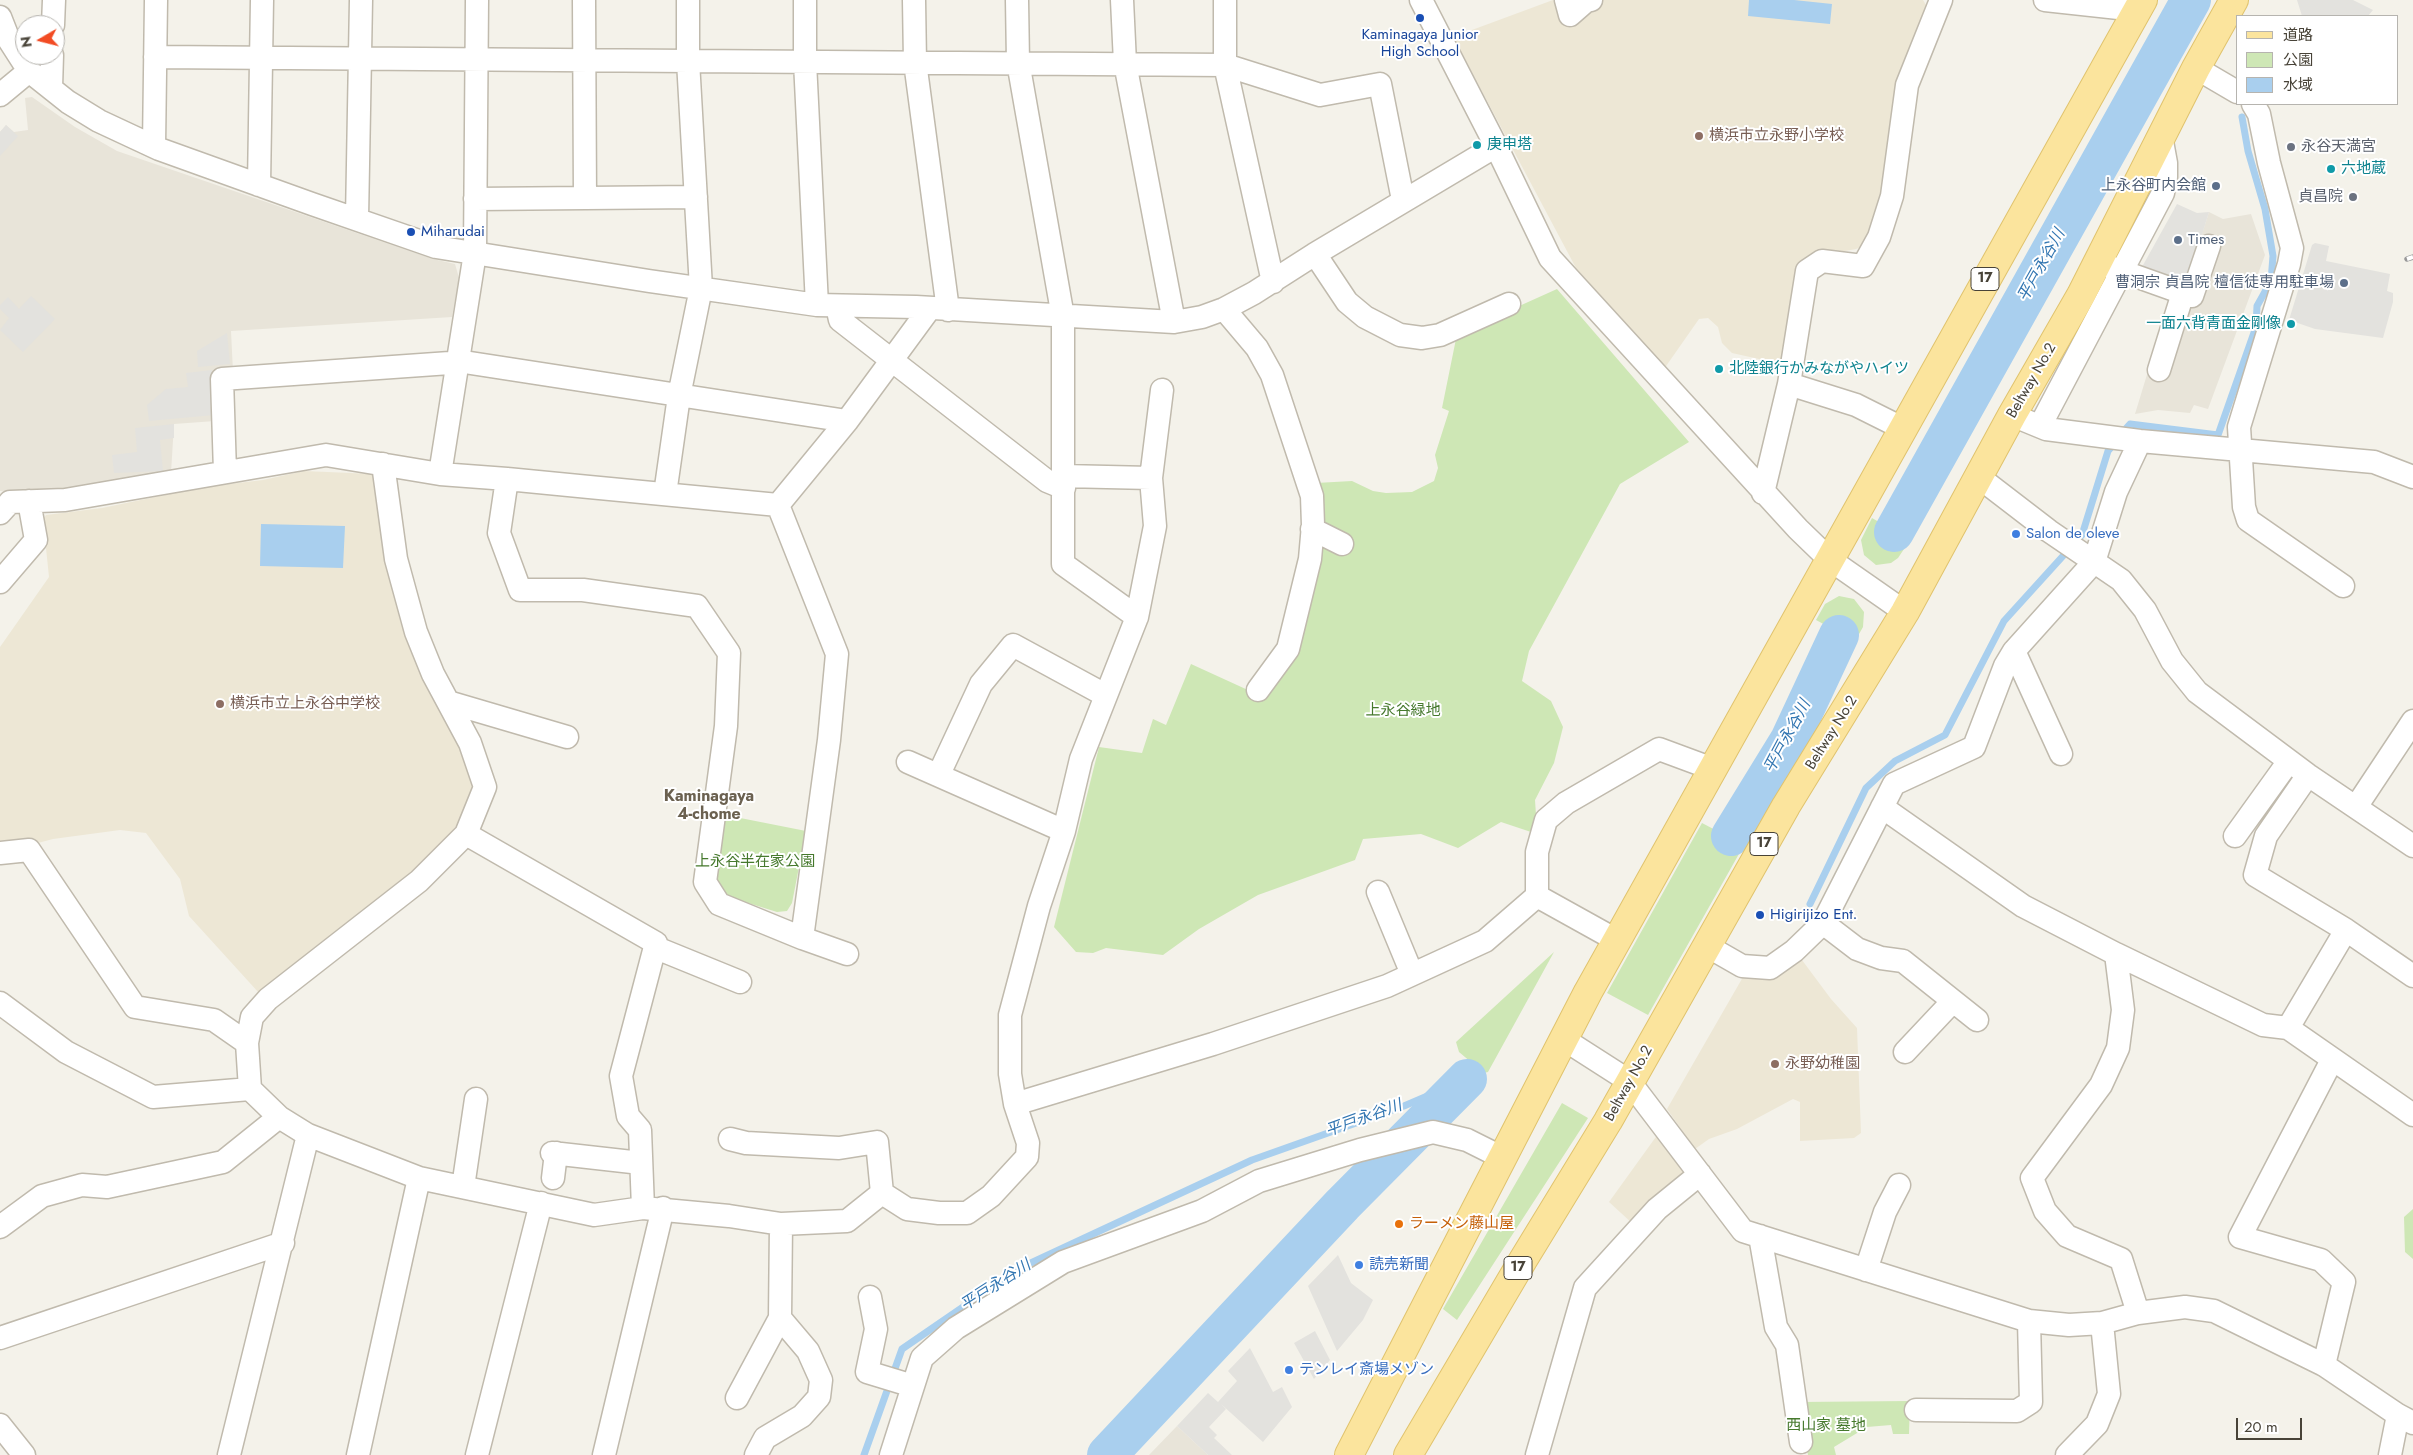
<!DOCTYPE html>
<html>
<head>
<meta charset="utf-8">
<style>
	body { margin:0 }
	#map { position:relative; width:2413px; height:1455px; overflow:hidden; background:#f4f2ea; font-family:Jost,"Noto Sans JP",sans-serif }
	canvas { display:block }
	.legend { position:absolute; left:2236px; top:15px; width:162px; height:90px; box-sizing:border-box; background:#fff; border:1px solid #b6b4af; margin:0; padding:6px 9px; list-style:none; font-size:15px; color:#484338 }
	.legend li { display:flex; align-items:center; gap:10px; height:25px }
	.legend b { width:25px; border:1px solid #b6b4af }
	.north { position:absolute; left:15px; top:15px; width:50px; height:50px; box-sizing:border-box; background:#fff; border:1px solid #b6b4af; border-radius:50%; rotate:262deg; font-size:14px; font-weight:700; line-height:20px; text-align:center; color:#484338 }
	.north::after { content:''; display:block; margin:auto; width:18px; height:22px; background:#f24c24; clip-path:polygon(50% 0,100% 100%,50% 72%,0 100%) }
	.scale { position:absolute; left:2236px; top:1418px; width:66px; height:22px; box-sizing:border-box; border:2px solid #484338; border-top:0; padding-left:6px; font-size:15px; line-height:18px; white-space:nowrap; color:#484338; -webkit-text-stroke:4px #fff; paint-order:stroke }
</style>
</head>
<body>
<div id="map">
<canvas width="2413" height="1455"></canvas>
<ul class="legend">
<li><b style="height:6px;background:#fbe49d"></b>道路</li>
<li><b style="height:14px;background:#cee7b5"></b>公園</li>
<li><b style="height:14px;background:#a9cfee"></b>水域</li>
</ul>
<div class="north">N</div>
<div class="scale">20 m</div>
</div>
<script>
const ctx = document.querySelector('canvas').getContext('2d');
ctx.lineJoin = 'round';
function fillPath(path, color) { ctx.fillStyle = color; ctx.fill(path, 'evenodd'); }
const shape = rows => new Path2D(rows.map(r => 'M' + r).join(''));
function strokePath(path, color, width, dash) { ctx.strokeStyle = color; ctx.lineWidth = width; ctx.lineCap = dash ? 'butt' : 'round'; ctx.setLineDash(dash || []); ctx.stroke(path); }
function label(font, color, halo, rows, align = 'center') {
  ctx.font = font + ' Jost,"Noto Sans JP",sans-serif'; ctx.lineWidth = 4; ctx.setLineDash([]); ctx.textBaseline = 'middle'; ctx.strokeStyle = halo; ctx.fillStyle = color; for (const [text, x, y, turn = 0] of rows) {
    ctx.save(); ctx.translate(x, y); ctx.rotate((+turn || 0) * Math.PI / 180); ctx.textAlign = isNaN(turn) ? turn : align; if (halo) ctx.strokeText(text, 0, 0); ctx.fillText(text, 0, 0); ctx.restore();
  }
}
fillPath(shape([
	[32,97,75,127,117,151,433,259,455,264,459,278,452,317,231,331,233,372,215,421,174,424,171,473,69,495,0,491,0,132,6,125,14,132,28,130,25,98],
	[2209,212,2223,219,2251,214,2265,255,2208,409,2194,405,2190,413,2158,410,2135,414,2170,299,2186,284],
	[1177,1426,1208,1455,1149,1455]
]), '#e8e4d9');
fillPath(shape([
	[1553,0,1570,28,1587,5,1604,0,1923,0,1926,5,1899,81,1885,191,1866,245,1856,249,1817,256,1786,365,1732,353,1722,343,1718,327,1708,318,1699,319,1664,369,1576,268,1453,37],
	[304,471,374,474,475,780,472,804,442,845,388,895,259,993,189,916,180,879,146,833,120,830,53,839,19,848,0,849,0,647,49,577,43,519,46,515,102,508,204,487,263,480],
	[1799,956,1831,999,1857,1028,1861,1133,1854,1138,1800,1141,1800,1102,1793,1099,1737,1129,1709,1139,1695,1149,1667,1109,1743,977,1764,977],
	[1658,1134,1688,1177,1633,1224,1609,1202]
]), '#ede7d5');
fillPath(shape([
	[1557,289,1689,442,1620,484,1529,651,1522,681,1551,701,1563,727,1554,763,1535,800,1536,815,1531,832,1501,822,1458,848,1421,834,1363,839,1355,860,1258,895,1199,929,1163,955,1106,948,1093,953,1076,952,1054,927,1099,747,1142,753,1153,719,1166,725,1191,664,1261,696,1287,671,1309,590,1316,483,1352,481,1373,491,1386,493,1412,492,1434,481,1438,468,1435,455,1449,411,1442,408,1457,334],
	[1872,518,1910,540,1898,558,1891,563,1876,565,1864,555,1861,540],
	[1839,596,1854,599,1864,612,1863,627,1855,641,1816,620,1825,604],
	[720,814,806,831,792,903,787,911,777,912,745,902,726,895,714,883],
	[1702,823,1744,845,1648,1015,1607,993],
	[1554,952,1488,1072,1484,1073,1459,1052,1456,1042],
	[1562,1103,1588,1118,1457,1320,1443,1309],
	[2413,1209,2413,1259,2405,1252,2404,1217],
	[1910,1401,1909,1434,1893,1434,1891,1425,1867,1427,1834,1447,1836,1455,1808,1455,1799,1402]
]), '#cee7b5');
fillPath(shape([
	[2297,0,2353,0,2373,10,2368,16,2302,16],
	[6,125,18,136,0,156,0,132],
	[2177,204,2197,213,2209,212,2187,284,2142,267],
	[2315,243,2329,246,2326,261,2390,274,2387,291,2393,293,2393,302,2383,338,2315,329,2289,320,2312,245],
	[31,296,55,319,23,352,0,330,9,318,0,309,0,305,8,297,19,309],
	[227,333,230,364,198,367,197,351],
	[212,370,214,415,149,421,147,405,166,389,188,387,186,373],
	[174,424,174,438,160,440,163,471,114,473,112,455,137,452,135,428],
	[1338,1255,1351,1283,1373,1300,1363,1320,1337,1351,1308,1286],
	[1315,1331,1330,1360,1314,1379,1294,1343],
	[1250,1348,1273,1392,1282,1387,1292,1407,1263,1442,1221,1404,1226,1409,1209,1427,1217,1435,1214,1438,1232,1455,1208,1455,1177,1426,1208,1393,1218,1402,1237,1381,1228,1371]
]), '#e3e2de');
fillPath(shape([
	[1749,0,1794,0,1832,4,1830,24,1748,16],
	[261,524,345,526,343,568,260,566]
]), '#a9cfee');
strokePath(shape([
	[2121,434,2130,424,2218,435,2256,327,2257,306,2271,281,2273,256,2265,209,2248,151,2242,117],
	[1810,904,1866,788,1895,761,1945,735,2004,621,2082,535,2108,451,2115,443],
	[864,1455,902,1349,1020,1268,1252,1160,1404,1106,1467,1079]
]), '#a9cfee', 7);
strokePath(shape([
	[1894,532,2191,0],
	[1731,836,1790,740,1839,635],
	[1107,1455,1343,1204,1467,1079]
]), '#a9cfee', 40);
const minor = shape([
	[584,0,585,198],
	[805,0,805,62,817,305],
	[914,0,915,62,948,310],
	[1017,0,1018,62,1063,317,1063,564,1137,617],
	[1122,0,1125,63,1174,322],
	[1225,0,1225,65,1273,282],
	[1421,0,1496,146,1550,258,1798,529,1829,559,1905,612],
	[1566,0,1570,15,1586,1,1591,0],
	[2045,0,2137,10],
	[0,17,9,40,29,71,68,102,99,121,159,149,312,204,436,247,649,281,817,305,916,307,1174,322,1202,317,1224,309,1254,293,1315,254,1496,146],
	[53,25,54,0],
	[155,57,1225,65,1320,95,1380,84,1403,200],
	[2196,68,2237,92],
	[51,88,52,55],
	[0,95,29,71],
	[2253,104,2259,114,2269,163,2292,248,2289,264,2239,427,2244,507,2248,520,2343,586],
	[154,146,156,0],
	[259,185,262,0],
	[475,199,696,197],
	[357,219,361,0],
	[1315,254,1347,302,1365,317,1400,335,1422,338,1440,335,1509,304],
	[2110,267,2183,293,2159,370],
	[2183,293,2192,296,2209,246],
	[837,306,840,320,1047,481,1064,488],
	[1224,309,1257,348,1272,375,1312,496,1313,525,1310,559,1288,649,1258,690],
	[1789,384,1856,405,1902,428],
	[2012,415,2046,429,2140,441,2374,462,2413,477],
	[2040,426,2163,193,2166,177,2166,163,2161,136],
	[383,464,396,559,416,632,433,674,470,743,485,787,466,834,419,881,268,999,252,1017,247,1043,250,1089,279,1117,308,1135,419,1178,594,1215,643,1208,729,1216,781,1224,847,1221,882,1193],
	[225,472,222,379,464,362,847,421],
	[440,474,475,253,477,0],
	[1063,476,1151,478],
	[1980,478,2049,531,2121,580,2145,610,2172,661,2197,692,2308,775,2413,846],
	[1763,493,1789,384,1807,271,1822,261,1863,266,1879,237,1892,196,1907,85,1941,0],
	[665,494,679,396,701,288,688,61,688,0],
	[778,505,847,421,930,308],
	[0,513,10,502,65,500,326,455,440,474,507,479,589,487,778,505,837,654,829,740,802,938,719,904,705,882,726,726,729,653,697,606,583,590,520,590,499,533,507,479],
	[1312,529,1342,544],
	[0,582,36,540,29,501],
	[2014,651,2061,754],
	[448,702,567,737],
	[908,762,1064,831],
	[939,774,981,684,1013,645,1105,695],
	[2308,775,2266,836,2255,875,2346,930,2413,976],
	[1882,807,2023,906,2116,954,2123,1010,2118,1048,2101,1085,2032,1178,2045,1211,2067,1236,2121,1259,2138,1313],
	[2356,807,2413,721],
	[466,834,656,943,621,1076,628,1116,640,1130,643,1208],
	[2235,836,2289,761],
	[0,853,29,850,135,1007,214,1020,247,1043],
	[1378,892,1412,974],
	[1537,896,1537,852,1546,820,1566,803,1659,749,1713,769],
	[1823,923,1857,949,1881,958,1903,961,1977,1020],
	[2346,930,2288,1028,2413,1115],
	[802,938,847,954],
	[1707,946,1742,966,1770,968,1794,951,1823,923,1894,784,1974,747,2005,666,2014,651,2094,562,2116,492,2140,441],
	[654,947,740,982],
	[2116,954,2263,1025,2288,1028],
	[0,1003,66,1052,153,1097,250,1089],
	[1565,1040,1629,1081,1743,1231,2029,1321,2069,1325,2102,1323,2138,1313,2185,1307,2214,1311,2324,1365,2398,1415,2413,1423],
	[1905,1052,1953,1001],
	[1015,1104,1213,1044,1387,986,1485,941,1537,896,1618,941],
	[730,1139,746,1143,839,1148,877,1142,882,1193,907,1209,939,1213,967,1213,991,1196,1027,1157,1028,1143,1015,1104,1010,1074,1010,1015,1039,906,1064,831,1081,759,1137,617,1155,526,1151,478,1162,390],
	[552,1153,641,1163],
	[553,1178,556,1153],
	[463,1187,476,1099],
	[0,1227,42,1196,82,1185,107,1187,223,1162,279,1117],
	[1760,1236,1776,1327,1787,1345,1801,1442],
	[1866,1270,1885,1212,1899,1185],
	[870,1297,876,1329,867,1372,913,1386],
	[0,1338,283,1243],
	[2324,1365,2344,1282,2321,1260,2240,1237,2332,1060],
	[737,1398,780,1318],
	[1916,1410,2017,1411,2031,1402,2029,1321],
	[0,1425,24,1455],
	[229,1455,308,1135],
	[358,1455,419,1178],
	[477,1455,541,1203],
	[604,1455,663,1208],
	[756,1455,765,1438,802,1416,819,1397,821,1380,808,1351,780,1318,781,1224],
	[891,1455,922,1358,956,1328,1063,1262,1202,1211,1259,1181,1360,1150,1433,1132,1467,1140,1503,1158],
	[1537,1455,1585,1288,1657,1209,1700,1174],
	[2067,1455,2097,1424,2109,1394,2102,1323],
	[2390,1455,2398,1415]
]);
const major = shape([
	[1349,1455,1588,992,2143,0],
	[1408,1455,1523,1260,1608,1121,1786,806,1905,612,2012,415,2081,295,2196,68,2234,0]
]);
strokePath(minor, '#c0baad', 25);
strokePath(major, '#e0c36d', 30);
strokePath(minor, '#fff', 22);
strokePath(major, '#fbe49d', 28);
const rail = shape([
	[2407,259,2413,257]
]);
strokePath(rail, '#989898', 5.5);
strokePath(rail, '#fff', 4, [11]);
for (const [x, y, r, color] of [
	[1420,18,5,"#1a4fb4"],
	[1699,136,5,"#8d6e63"],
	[1477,145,5,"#0f9aa8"],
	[2291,147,5,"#6b7280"],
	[2331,169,5,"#0f9aa8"],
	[2216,186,5,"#5c6f8a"],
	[2353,197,5,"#6b7280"],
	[411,232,5,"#1a4fb4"],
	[2178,240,5,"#5c6f8a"],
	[2344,283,5,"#5c6f8a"],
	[2291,324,5,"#0f9aa8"],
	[1719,369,5,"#0f9aa8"],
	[2016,534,5,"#3f7fe0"],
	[220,704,5,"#8d6e63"],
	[1760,915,5,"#1a4fb4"],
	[1775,1064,5,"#8d6e63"],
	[1399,1224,5,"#e8710a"],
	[1359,1265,5,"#3f7fe0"],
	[1289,1370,5,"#3f7fe0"]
]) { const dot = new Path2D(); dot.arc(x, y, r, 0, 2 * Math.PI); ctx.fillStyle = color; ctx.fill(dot); strokePath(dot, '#fff', 2); }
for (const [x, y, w] of [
	[1985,279,28],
	[1764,844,28],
	[1518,1268,28]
]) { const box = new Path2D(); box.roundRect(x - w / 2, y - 11.5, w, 23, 4); ctx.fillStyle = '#fff'; ctx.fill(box); strokePath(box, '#484338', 1); }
label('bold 14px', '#484338', null, [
	["17",1985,279],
	["17",1764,844],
	["17",1518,1268]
]);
label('15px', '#164399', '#fff', [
	["Kaminagaya Junior",1420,35,"center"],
	["High School",1420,52,"center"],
	["Miharudai",421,232],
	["Higirijizo Ent.",1770,915]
], 'left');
label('15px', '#785e54', '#fff', [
	["横浜市立永野小学校",1709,136],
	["横浜市立上永谷中学校",230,704],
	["永野幼稚園",1785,1064]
], 'left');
label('15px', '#0d838f', '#fff', [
	["庚申塔",1487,145],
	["六地蔵",2341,169],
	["一面六背青面金剛像",2281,324,"right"],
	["北陸銀行かみながやハイツ",1729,369]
], 'left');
label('15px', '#5b616d', '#fff', [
	["永谷天満宮",2301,147],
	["貞昌院",2343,197,"right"]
], 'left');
label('15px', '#4e5e75', '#fff', [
	["上永谷町内会館",2206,186],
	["Times",2188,240,"left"],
	["曹洞宗 貞昌院 檀信徒専用駐車場",2334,283]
], 'right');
label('15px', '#484338', '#fff', [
	["Beltway No.2",2032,381,-60],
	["Beltway No.2",1832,733,-58],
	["Beltway No.2",1629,1084,-61]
]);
label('15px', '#366cbe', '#fff', [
	["Salon de oleve",2026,534],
	["読売新聞",1369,1265],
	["テンレイ斎場メゾン",1299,1370]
], 'left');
label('15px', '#46792d', '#fff', [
	["上永谷緑地",1403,711],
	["上永谷半在家公園",755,862],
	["西山家 墓地",1826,1426]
]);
label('15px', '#c56008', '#fff', [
	["ラーメン藤山屋",1409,1224]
], 'left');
label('italic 16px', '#3477b2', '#fff', [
	["平戸永谷川",2042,266,-61],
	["平戸永谷川",1788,737,-62],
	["平戸永谷川",1364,1119,-20],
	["平戸永谷川",996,1286,-33]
]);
label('bold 16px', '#6b6150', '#fff', [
	["Kaminagaya",709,797],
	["4-chome",709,815]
]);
</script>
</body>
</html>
